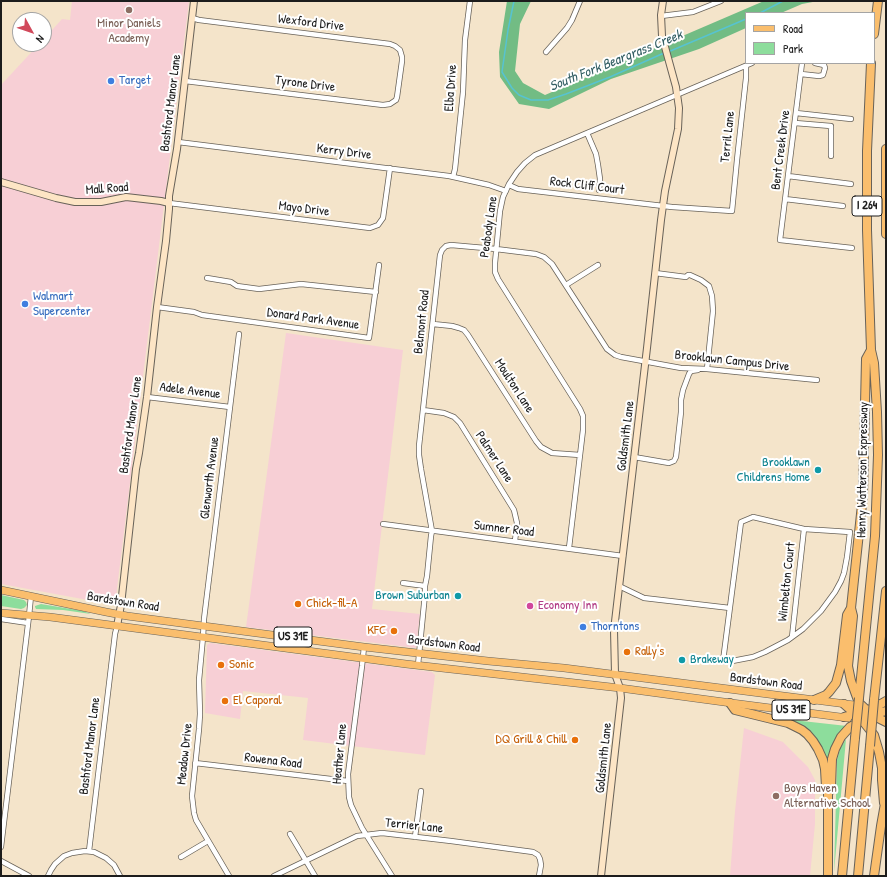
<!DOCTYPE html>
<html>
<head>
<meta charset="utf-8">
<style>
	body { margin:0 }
	#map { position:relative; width:887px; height:877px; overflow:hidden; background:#f4e4ca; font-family:"Patrick Hand",sans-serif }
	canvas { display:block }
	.frame { position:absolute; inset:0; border:2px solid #1c1c1c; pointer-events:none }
	.legend { position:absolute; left:745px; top:12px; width:130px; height:52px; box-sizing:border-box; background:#fff; border:1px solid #a4a4a4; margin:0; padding:5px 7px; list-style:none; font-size:12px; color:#1c1c1c }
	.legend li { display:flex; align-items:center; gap:8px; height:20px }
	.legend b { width:20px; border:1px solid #a4a4a4 }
	.north { position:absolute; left:12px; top:12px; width:40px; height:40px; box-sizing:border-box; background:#fff; border:1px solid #a4a4a4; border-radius:50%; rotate:130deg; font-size:11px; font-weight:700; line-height:16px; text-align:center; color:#1c1c1c }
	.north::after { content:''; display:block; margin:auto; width:14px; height:18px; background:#d1495b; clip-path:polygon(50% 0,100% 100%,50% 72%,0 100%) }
</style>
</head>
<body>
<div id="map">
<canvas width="887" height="877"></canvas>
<div class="frame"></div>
<ul class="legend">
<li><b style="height:5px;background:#fabe6d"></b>Road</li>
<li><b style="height:11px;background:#8ddd9c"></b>Park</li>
</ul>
<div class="north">N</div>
</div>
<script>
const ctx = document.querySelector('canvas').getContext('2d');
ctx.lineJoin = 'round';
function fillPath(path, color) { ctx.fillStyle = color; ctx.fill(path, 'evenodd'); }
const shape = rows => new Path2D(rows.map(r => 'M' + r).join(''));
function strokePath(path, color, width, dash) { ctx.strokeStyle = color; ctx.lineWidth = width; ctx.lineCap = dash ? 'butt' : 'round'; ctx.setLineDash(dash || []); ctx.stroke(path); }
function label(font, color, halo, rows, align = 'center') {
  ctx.font = font + ' "Patrick Hand",sans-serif'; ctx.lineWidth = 4; ctx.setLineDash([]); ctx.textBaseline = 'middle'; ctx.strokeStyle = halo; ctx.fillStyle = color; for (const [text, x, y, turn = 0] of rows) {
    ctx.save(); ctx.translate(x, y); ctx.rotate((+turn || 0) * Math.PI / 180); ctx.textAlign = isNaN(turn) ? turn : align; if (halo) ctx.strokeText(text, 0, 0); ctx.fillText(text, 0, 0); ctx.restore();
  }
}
fillPath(shape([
	[72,1,189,1,115,605,1,584,1,85,39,44,44,44,44,39,62,19,70,20],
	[286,333,403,350,372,609,420,614,416,648,246,627],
	[210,643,432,672,435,675,425,755,303,740,308,698,243,691,240,719,205,713,207,645],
	[744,728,783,742,808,767,815,780,815,824,810,876,730,876,735,811]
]), '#f7cfd5');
fillPath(shape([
	[1,595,24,600,26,602,27,605,24,608,21,609,1,606],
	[41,604,83,611,91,614,63,610,36,609,35,607,35,606],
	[784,719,847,726,828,766,822,751],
	[846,739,834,872,837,760,840,749]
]), '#8ddd9c');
fillPath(shape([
	[507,1,531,1,520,24,515,71,523,83,545,95,764,1,818,1,802,4,781,13,746,13,746,28,699,49,611,79,549,109,519,104,500,77,499,52]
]), '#72bc84');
strokePath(shape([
	[514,1,508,30,502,72,512,88,519,95,531,100,548,100,566,94,610,77,664,53],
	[760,13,783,1],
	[668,52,746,19]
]), '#57c3d1', 1.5);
const street = shape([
	[661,16,693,12,721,1],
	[546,52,567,28,572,20,580,1],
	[802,63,780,240,852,248],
	[801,74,819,76,823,75,825,68,824,65,815,63],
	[185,81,383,105,390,104,396,100,397,97,402,61,402,57,400,50,395,46,390,44,199,20,192,18],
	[796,113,851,119],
	[795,123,831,126,831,156],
	[587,133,596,154,598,165,600,179,599,190],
	[178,142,449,176,489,185,506,191],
	[788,176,851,184],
	[453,177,455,169,463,92,465,40,470,1],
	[509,185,518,189,672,207,732,211,737,160,746,78,746,66],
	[785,199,843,206],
	[169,203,370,228,378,225,383,218,390,168],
	[655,273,686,277,688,275,690,275,701,280,709,286,712,296,713,311,707,369,705,369],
	[207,278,231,282,237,286,259,289,301,284,376,292],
	[566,285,598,265],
	[157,307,194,312,202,315,369,338,379,265],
	[433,324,452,326,459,328,464,330,468,335,536,441,541,447,552,453,580,455],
	[147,397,230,407],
	[423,410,444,413,454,417,460,423,514,510,517,523,515,541],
	[634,457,669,463,674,461,676,457,681,412,681,400,683,390,689,374,691,371,698,370],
	[753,517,804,529,850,532,847,557,844,573,841,581,835,592,821,611,803,629,788,640,765,652,753,657,727,662,723,661,741,522,753,517],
	[383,524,623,556],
	[569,548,583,430,583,416,580,409,498,279,495,272,495,263,500,211,503,197,509,184,517,172,525,163,535,155,752,63],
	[403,583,425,586],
	[619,586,644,598,730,608],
	[1,619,28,623],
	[792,637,804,529],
	[364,647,362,666,348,774,349,797,351,805,362,828,392,876],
	[418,665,425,594,425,586,427,576,431,536,432,531,421,469,419,455,419,446,440,255,442,250,446,246,451,245,496,249,536,254,544,257,552,264,607,349,615,355,621,357,681,368,707,369,817,380],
	[195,763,348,781],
	[290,834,315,876],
	[415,837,421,791],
	[1,847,29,616,31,596],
	[89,851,115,634,117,626],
	[181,857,208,841],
	[1,861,29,876],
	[48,876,51,870,55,864,64,856,72,853,85,851,94,852,106,858,114,865,120,876],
	[229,876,196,820,194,813,192,796,199,729,200,714,199,680,203,637,204,619,239,334],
	[274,876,357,836,382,833,451,841,533,852,538,855,540,859,541,865,539,876]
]);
const secondary = shape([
	[1,182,56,198,75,202,101,202,126,197,161,201,169,203],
	[117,626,121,605,136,469,139,453,147,397,157,307,166,241,169,209,169,196,177,149,194,1],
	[601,876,621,698,620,688,615,674,614,630,647,348,661,220,665,191,678,129,679,108,676,87,662,36,661,15,663,1]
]);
const primary = shape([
	[1,590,106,612,127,616,364,647,488,661,564,668,862,706],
	[1,613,50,617,406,664,620,688,724,702,848,718]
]);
const highway = shape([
	[874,34,878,1],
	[886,149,886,234],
	[871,350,866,359,863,495,851,608,853,616,848,666,851,681,859,703,872,715,886,722],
	[859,698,875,536,878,455,877,412,874,363,871,350,867,230,867,151,871,63],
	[814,700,826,695,829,692,836,683,841,665,847,615,851,608],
	[874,700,886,591],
	[730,703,735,710,788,723,802,730,807,734,813,741,818,749,823,760,825,769,826,787],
	[844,704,862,720,874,735,879,752,882,768,882,780,884,803],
	[844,717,874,708,886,701],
	[828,876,828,794,831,787,832,759,835,749,841,737,850,727,872,715,886,711],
	[842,876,855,738],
	[858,876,870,746],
	[874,876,881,826,886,798]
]);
strokePath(street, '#686259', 6);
strokePath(secondary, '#686259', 8);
strokePath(primary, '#686259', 8);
strokePath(highway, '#686259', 10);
strokePath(street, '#fff', 4.5);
strokePath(secondary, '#fde5c5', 6);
strokePath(primary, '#fabe6d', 7);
strokePath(highway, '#fabe6d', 8);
const highwayBridge = shape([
	[855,738,859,698],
	[870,746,874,700]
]);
strokePath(highwayBridge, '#686259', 10, []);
strokePath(highwayBridge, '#fabe6d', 8);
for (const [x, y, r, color] of [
	[129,10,4,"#8d6e63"],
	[111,81,4,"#3f7fe0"],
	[25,304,4,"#3f7fe0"],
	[818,470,4,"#0f9aa8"],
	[458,596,4,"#0f9aa8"],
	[298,604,4,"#e8710a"],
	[530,606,4,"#d1479c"],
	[583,627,4,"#3f7fe0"],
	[394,631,4,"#e8710a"],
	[627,652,4,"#e8710a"],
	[682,660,4,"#0f9aa8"],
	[221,665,4,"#e8710a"],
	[225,701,4,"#e8710a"],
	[575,740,4,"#e8710a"],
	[776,796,4,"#8d6e63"]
]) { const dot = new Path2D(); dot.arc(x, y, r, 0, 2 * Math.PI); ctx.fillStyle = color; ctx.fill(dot); strokePath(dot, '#fff', 1.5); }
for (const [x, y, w] of [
	[867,206,30],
	[293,637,38],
	[791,710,38]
]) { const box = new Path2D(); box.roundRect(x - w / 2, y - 10, w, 20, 3); ctx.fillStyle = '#fff'; ctx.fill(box); strokePath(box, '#1c1c1c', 1); }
label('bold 12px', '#1c1c1c', null, [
	["I 264",867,206],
	["US 31E",293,637],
	["US 31E",791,710]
]);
label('13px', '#1c1c1c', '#fff', [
	["Wexford Drive",311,23,7],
	["Tyrone Drive",305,84,7],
	["Elba Drive",451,88,-86],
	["Bashford Manor Lane",171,103,-83],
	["Terril Lane",728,137,-84],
	["Bent Creek Drive",781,150,-83],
	["Kerry Drive",344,152,7],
	["Rock Cliff Court",587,186,7],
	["Mall Road",107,189,-4],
	["Mayo Drive",304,209,7],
	["Peabody Lane",489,227,-82],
	["Donard Park Avenue",313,319,8],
	["Belmont Road",422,322,-84],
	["Brooklawn Campus Drive",732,361,6],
	["Moulton Lane",514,386,57],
	["Adele Avenue",190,391,7],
	["Bashford Manor Lane",131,425,-82],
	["Goldsmith Lane",626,436,-83],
	["Palmer Lane",494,457,57],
	["Henry Watterson Expressway",863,470,-89],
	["Glenworth Avenue",210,478,-83],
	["Sumner Road",504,529,7],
	["Wimbelton Court",787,582,-84],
	["Bardstown Road",123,602,9],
	["Bardstown Road",444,644,7],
	["Bardstown Road",766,682,7],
	["Bashford Manor Lane",90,746,-83],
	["Meadow Drive",185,754,-84],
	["Heather Lane",340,754,-85],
	["Goldsmith Lane",604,758,-84],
	["Rowena Road",273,761,7],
	["Terrier Lane",414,826,6]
]);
label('13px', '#785e54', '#fff', [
	["Minor Daniels",129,24],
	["Academy",129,39],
	["Boys Haven",784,789,"left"],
	["Alternative School",784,804,"left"]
]);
label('13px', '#366cbe', '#fff', [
	["Target",119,81],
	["Walmart",33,297],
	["Supercenter",33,312],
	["Thorntons",591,627]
], 'left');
label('13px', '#0d838f', '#fff', [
	["Brooklawn",810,463],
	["Childrens Home",810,478],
	["Brown Suburban",450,596],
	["Brakeway",690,660,"left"]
], 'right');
label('13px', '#c56008', '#fff', [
	["Chick-fil-A",306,604],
	["KFC",386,631,"right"],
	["Rally's",635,652],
	["Sonic",229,665],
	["El Caporal",233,701],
	["DQ Grill & Chill",567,740,"right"]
], 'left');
label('13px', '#b23c85', '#fff', [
	["Economy Inn",538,606]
], 'left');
label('italic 14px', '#345f64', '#fff', [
	["South Fork Beargrass Creek",616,61,-22]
]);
</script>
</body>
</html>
